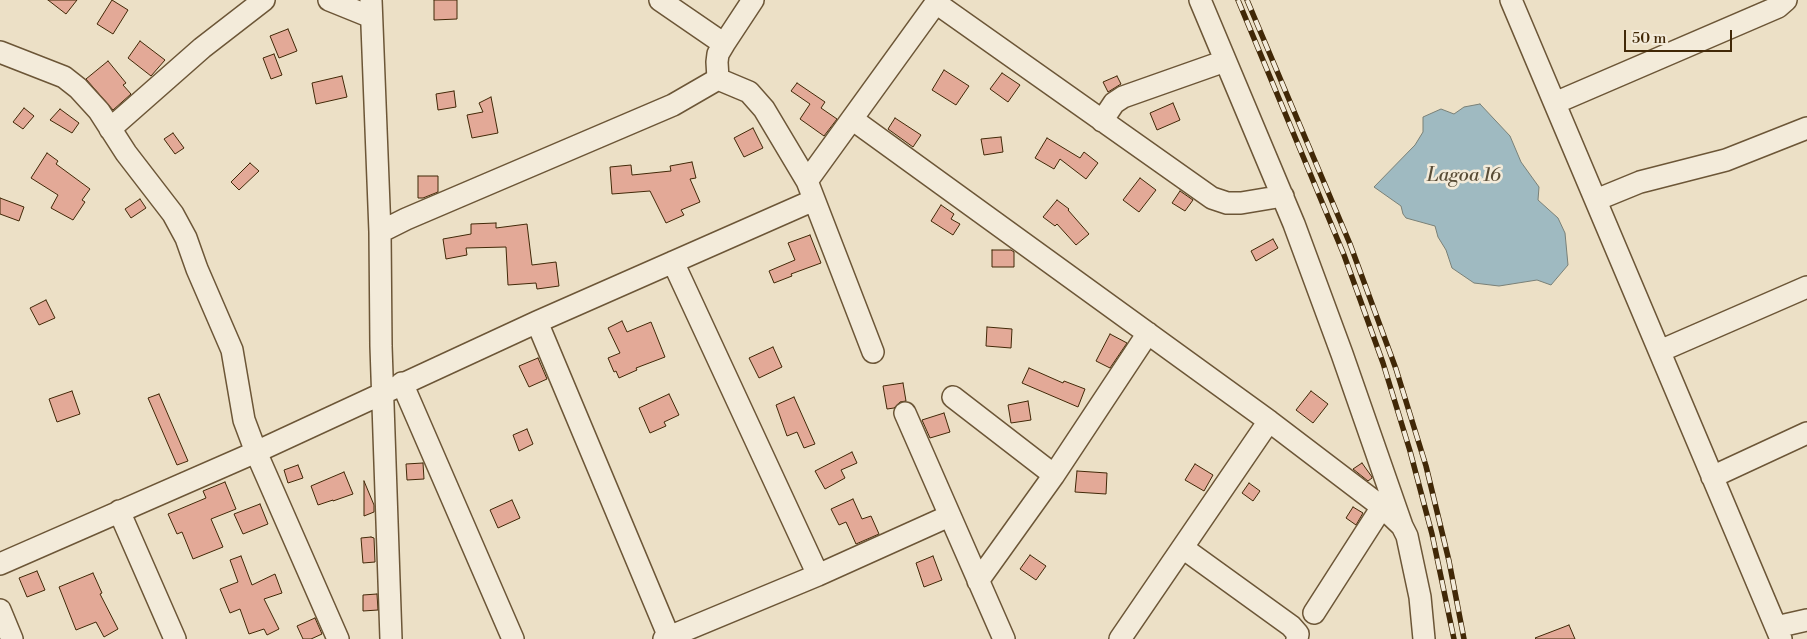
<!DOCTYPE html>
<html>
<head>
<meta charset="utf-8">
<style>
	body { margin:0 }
	#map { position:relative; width:1807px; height:639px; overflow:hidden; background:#ece0c6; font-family:"Libre Bodoni",serif }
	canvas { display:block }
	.scale { position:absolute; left:1624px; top:30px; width:108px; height:22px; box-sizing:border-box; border:2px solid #412807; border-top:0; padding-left:6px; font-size:15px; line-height:18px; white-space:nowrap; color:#412807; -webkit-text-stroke:4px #f3ebda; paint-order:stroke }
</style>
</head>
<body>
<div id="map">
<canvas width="1807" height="639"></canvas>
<div class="scale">50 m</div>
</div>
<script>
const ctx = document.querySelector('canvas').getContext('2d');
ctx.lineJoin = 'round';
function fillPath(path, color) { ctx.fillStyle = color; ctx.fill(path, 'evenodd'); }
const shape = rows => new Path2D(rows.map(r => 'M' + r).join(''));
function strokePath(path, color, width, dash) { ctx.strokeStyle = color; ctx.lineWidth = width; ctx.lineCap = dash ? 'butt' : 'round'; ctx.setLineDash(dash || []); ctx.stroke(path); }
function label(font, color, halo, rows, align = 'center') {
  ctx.font = font + ' "Libre Bodoni",serif'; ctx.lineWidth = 5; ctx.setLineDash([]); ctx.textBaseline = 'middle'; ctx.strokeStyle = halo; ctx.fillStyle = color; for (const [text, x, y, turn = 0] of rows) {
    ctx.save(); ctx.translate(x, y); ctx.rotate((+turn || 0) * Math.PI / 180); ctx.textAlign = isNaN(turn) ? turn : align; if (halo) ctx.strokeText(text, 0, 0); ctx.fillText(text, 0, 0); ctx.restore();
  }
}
const water = shape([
	[1480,104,1510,136,1521,162,1539,187,1538,200,1558,218,1565,233,1568,265,1551,285,1537,280,1499,286,1474,283,1452,268,1446,250,1438,237,1435,226,1406,218,1403,214,1401,206,1374,187,1415,145,1423,132,1423,117,1441,109,1454,114,1464,107,1480,104]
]);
fillPath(water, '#9fbac1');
strokePath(water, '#798077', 1);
const building = shape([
	[48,0,77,0,66,14,48,0],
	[112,0,128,10,113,34,97,24,112,0],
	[434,0,457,0,457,19,434,20,434,0],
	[288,29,297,51,279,58,270,36,288,29],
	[140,41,165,60,151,76,128,58,140,41],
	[274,54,282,75,271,79,263,58,274,54],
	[108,61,126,83,123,85,131,94,113,110,86,79,108,61],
	[944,70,969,86,956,105,932,90,944,70],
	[1002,73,1020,85,1008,102,990,89,1002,73],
	[342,76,347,97,316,104,312,83,342,76],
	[1117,76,1121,84,1108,92,1103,82,1117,76],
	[797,83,825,102,821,108,837,119,824,136,800,119,810,104,791,91,797,83],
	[454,91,456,107,438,110,436,94,454,91],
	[491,97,498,133,472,138,467,115,483,112,479,103,491,97],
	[1173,103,1180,120,1157,130,1150,113,1173,103],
	[24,108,34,116,23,129,13,122,24,108],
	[60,109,79,123,72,133,50,120,60,109],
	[895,118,921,135,913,147,888,129,895,118],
	[753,128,763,148,744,157,734,138,753,128],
	[173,133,184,148,175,154,164,139,173,133],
	[1001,137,1003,152,984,155,981,139,1001,137],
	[1047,138,1080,158,1084,152,1098,163,1086,179,1060,159,1054,169,1035,158,1047,138],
	[47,153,58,161,56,164,90,189,82,200,85,202,73,220,51,208,58,195,31,178,47,153],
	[692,162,696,178,690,179,700,202,681,210,684,215,666,223,650,191,612,194,610,167,631,165,632,175,671,171,670,166,692,162],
	[250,163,259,171,239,190,231,182,250,163],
	[418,176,438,176,438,192,423,198,418,198,418,176],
	[1140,178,1156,190,1139,212,1123,200,1140,178],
	[1180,191,1193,200,1185,211,1172,203,1180,191],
	[0,198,24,207,19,221,0,214,0,198],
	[140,199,146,208,131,218,125,209,140,199],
	[1057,200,1069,209,1068,210,1089,234,1076,245,1057,224,1055,226,1043,217,1057,200],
	[941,205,954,214,951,219,960,224,953,235,931,221,941,205],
	[496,223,496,228,527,224,532,265,556,262,559,286,537,289,536,283,508,285,506,247,466,248,467,255,446,259,443,239,471,234,471,224,496,223],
	[810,235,821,263,791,274,792,276,774,283,769,271,795,260,788,243,810,235],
	[1273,239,1278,248,1256,261,1251,251,1273,239],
	[992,250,1011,250,1014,252,1014,267,992,267,992,250],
	[46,300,55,318,39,325,30,308,46,300],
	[622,321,627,332,651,322,665,357,636,368,637,370,619,378,616,371,614,372,608,358,620,353,608,328,622,321],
	[987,327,1012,329,1011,348,986,346,987,327],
	[1110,334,1127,343,1110,368,1096,361,1110,334],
	[773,347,782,367,759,378,749,358,773,347],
	[538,358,547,379,529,387,519,366,538,358],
	[1029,368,1063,383,1064,381,1085,389,1078,407,1022,383,1029,368],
	[903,383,906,401,900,402,894,408,887,409,883,386,903,383],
	[72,391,80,414,57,422,49,399,72,391],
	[1311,391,1328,404,1313,423,1296,410,1311,391],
	[159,394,188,461,177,465,148,398,159,394],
	[669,394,679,415,664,422,666,426,650,433,639,408,669,394],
	[794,397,815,444,804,448,797,432,787,436,776,405,794,397],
	[1028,401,1031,420,1011,423,1008,405,1028,401],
	[944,413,950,432,930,438,922,420,944,413],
	[527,429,533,444,519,451,513,435,527,429],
	[852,452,857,463,841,470,845,478,825,489,815,471,852,452],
	[423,463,424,479,407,480,406,464,423,463],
	[1362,463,1372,477,1372,478,1368,481,1353,469,1362,463],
	[1195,464,1213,475,1204,491,1185,480,1195,464],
	[298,465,303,478,288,483,284,470,298,465],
	[1077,471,1107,473,1106,494,1075,492,1077,471],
	[344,472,353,494,333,501,333,500,318,505,311,486,344,472],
	[364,481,374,505,374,512,364,516,364,481],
	[225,482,236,509,211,519,223,547,193,559,182,532,177,534,168,514,206,498,203,491,225,482],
	[1249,483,1260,491,1253,501,1242,493,1249,483],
	[853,499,862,519,871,516,879,534,856,544,846,522,839,525,831,509,853,499],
	[512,500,520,518,498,528,490,510,512,500],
	[260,504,268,524,243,534,234,514,260,504],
	[1353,507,1363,513,1356,525,1346,518,1353,507],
	[371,537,374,538,375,562,363,563,361,538,371,537],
	[1030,555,1046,566,1036,580,1020,569,1030,555],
	[241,556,252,585,275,574,282,593,264,599,279,629,267,635,264,629,249,634,240,609,230,613,220,589,238,582,230,560,241,556],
	[933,556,942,580,924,587,916,563,933,556],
	[37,571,45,590,27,597,19,578,37,571],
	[93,573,102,593,100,594,118,629,104,637,96,622,76,630,59,587,93,573],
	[377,594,378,610,363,611,363,595,377,594],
	[315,618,322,634,311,639,303,639,297,626,315,618],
	[1569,625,1575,639,1536,639,1535,638,1569,625]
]);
fillPath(building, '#e3a997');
strokePath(building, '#412807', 1);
const minor = shape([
	[329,0,371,17],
	[371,0,380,232,381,346,391,639],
	[660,0,724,44,718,54,717,62,718,79],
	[1200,0,1294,224,1342,354,1402,526,1407,536,1420,597,1424,639],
	[1511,0,1781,639],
	[936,3,1212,198,1227,203,1241,203,1283,196],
	[724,44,753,0],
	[0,52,64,77,78,88,99,111,126,153,173,214,186,238,197,269,232,350,244,420,256,452,338,639],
	[718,79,749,92,764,109,807,181,873,352],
	[1555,103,1778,7,1786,0],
	[852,119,1269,421,1382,507,1402,526],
	[1102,121,1114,103,1123,97,1225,61],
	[110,129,202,48,264,0],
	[807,181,938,0],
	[1596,200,1640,182,1726,160,1807,128],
	[380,232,406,219,673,105,718,79],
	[673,262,818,575],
	[537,322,669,637],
	[1660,351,1807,287],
	[402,383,513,639],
	[953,397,1054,475],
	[905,413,1004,639],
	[1712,477,1807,433],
	[119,511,175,639],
	[1183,548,1291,626,1298,634,1297,639],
	[0,564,256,452,537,322,814,200],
	[978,581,1054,475,1148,333],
	[0,610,12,639],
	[1314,613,1382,507],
	[1776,627,1807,620],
	[664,639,818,575,949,516],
	[1120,639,1269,421]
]);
strokePath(minor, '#6c5637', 24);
strokePath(minor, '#f3ebda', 21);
const rail = shape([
	[1238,0,1344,255,1383,363,1410,451,1432,534,1454,639],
	[1247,0,1350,244,1396,369,1426,466,1449,561,1464,639]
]);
strokePath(rail, '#412807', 5.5);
strokePath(rail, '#f3ebda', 4, [11]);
label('italic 19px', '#584c36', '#f3ebda', [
	["Lagoa 16",1464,176]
]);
</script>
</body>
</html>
